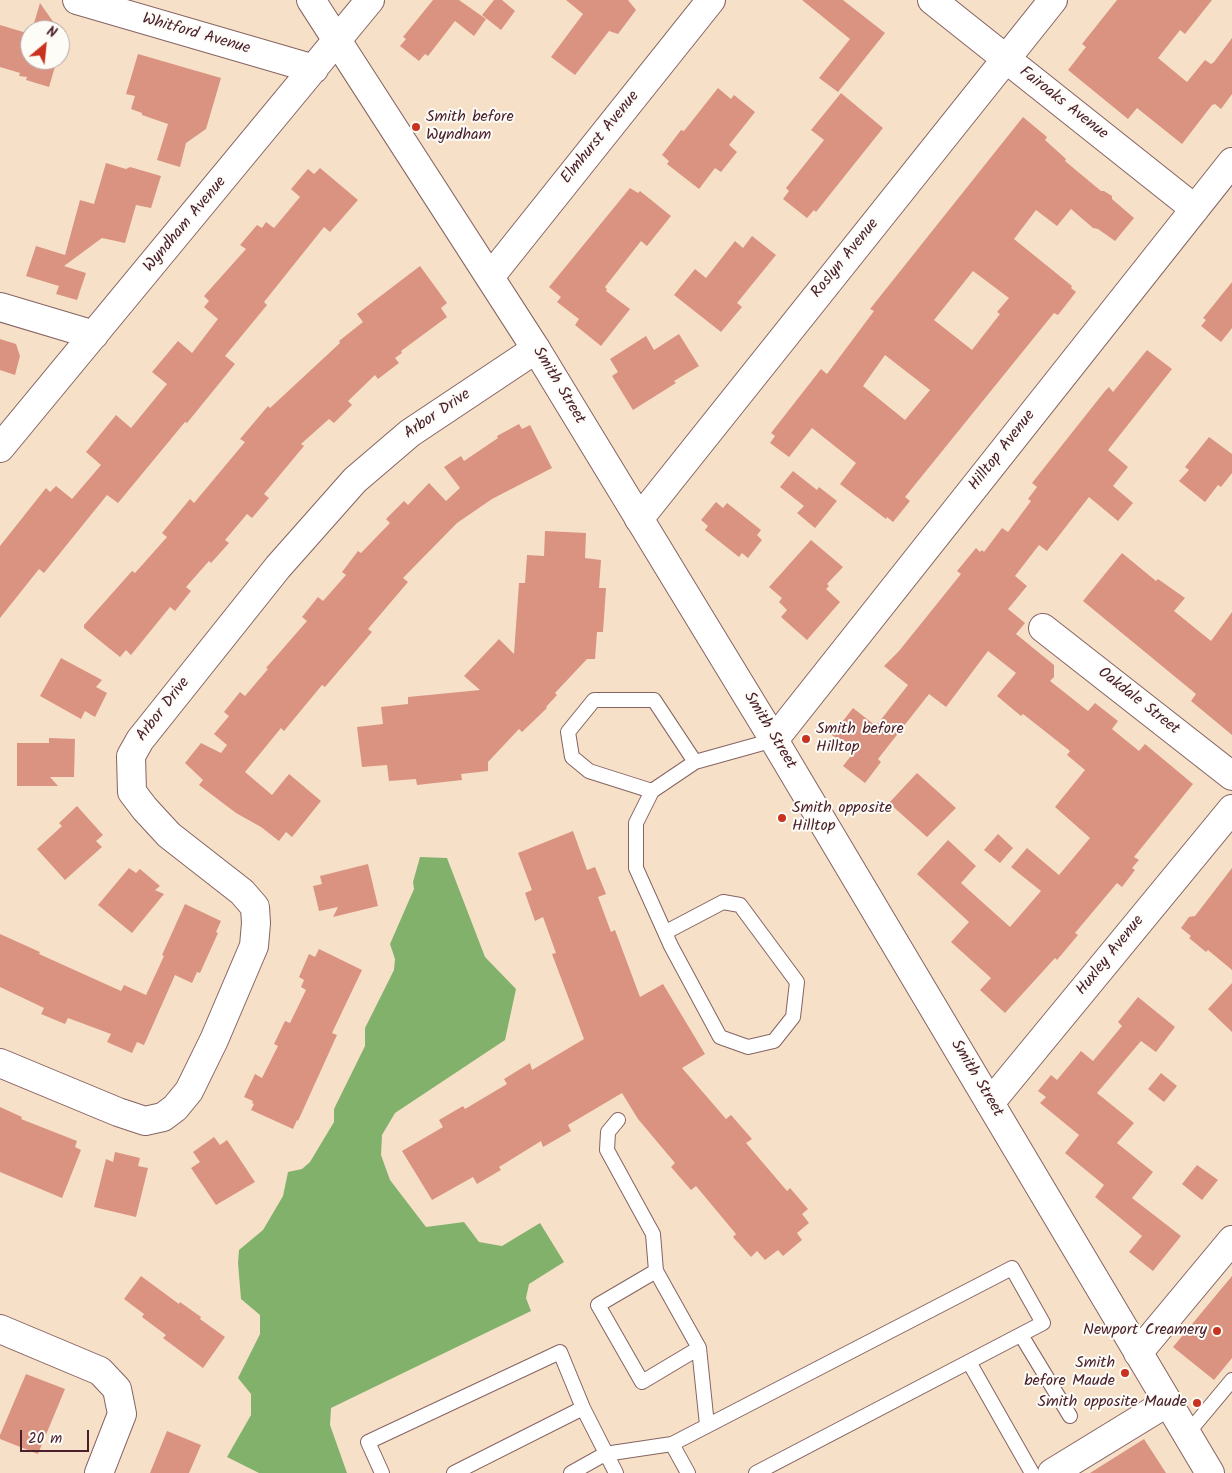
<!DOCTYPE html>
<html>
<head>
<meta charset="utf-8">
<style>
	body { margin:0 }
	#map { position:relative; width:1232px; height:1473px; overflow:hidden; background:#f6e1c8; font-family:Kalam,sans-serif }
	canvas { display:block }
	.north { position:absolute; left:20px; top:20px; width:50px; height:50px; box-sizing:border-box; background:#fdfcf7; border:1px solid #b5a4a5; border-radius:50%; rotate:28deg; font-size:14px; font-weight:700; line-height:20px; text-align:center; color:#4a1f2b }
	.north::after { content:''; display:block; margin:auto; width:18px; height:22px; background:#c8321e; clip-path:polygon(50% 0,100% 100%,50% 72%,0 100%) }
	.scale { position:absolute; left:20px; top:1430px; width:69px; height:22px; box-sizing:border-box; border:2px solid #4a1f2b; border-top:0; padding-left:6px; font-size:15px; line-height:18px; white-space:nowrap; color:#4a1f2b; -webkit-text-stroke:4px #fdfcf7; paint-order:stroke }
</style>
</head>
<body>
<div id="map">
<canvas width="1232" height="1473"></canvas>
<div class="north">N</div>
<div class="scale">20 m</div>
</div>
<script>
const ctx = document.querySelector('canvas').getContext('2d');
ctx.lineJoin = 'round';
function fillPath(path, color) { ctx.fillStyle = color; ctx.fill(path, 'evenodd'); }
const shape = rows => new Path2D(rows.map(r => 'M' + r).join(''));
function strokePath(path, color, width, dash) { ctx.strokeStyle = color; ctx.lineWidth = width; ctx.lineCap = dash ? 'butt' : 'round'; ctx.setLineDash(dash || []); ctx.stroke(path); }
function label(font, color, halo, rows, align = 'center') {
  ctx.font = font + ' Kalam,sans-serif'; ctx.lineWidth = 4; ctx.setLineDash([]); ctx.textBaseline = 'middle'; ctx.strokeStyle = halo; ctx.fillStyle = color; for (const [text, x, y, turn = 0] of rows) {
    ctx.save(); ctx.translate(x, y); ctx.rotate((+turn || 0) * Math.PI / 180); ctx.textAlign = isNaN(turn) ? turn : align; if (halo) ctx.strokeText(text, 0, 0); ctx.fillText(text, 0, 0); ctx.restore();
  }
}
fillPath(shape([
	[420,857,447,858,485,957,516,989,505,1040,395,1113,382,1135,381,1155,390,1180,426,1227,464,1222,479,1242,502,1246,540,1223,564,1262,529,1284,526,1298,531,1311,331,1408,330,1425,347,1473,259,1473,227,1457,251,1415,251,1394,238,1378,260,1334,260,1315,241,1299,238,1263,239,1250,263,1230,283,1196,288,1172,302,1169,310,1162,334,1122,334,1109,365,1046,365,1028,394,970,395,959,390,944,414,889,413,882]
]), '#82b16b');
fillPath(shape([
	[433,0,459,0,486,19,474,36,455,21,428,56,425,54,419,61,400,46,406,39,403,37],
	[494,0,502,0,515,11,501,30,482,15],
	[566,0,628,0,636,10,618,34,609,31,575,75,551,57,583,14],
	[802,0,843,0,885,33,838,92,819,78,850,39],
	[1117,0,1212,0,1185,34,1180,30,1158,58,1187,82,1205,60,1211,64,1214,62,1232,38,1232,94,1221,109,1215,104,1212,105,1182,144,1137,108,1128,119,1068,70,1086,47,1082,44],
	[40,3,59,30,32,30],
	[0,25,30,34,30,60,57,60,49,87,26,80,27,77,19,76,20,73,0,67],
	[138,54,221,78,206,129,186,143,180,167,157,160,168,124,142,115,142,113,131,109,135,96,126,94],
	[718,88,731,99,734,95,755,112,729,145,737,152,721,172,715,168,699,189,667,164,669,161,662,155,681,130,684,131],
	[841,93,883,128,816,212,814,210,807,218,783,199,789,191,786,188,824,140,811,130],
	[1023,117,1047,137,1045,140,1066,159,1065,161,1101,191,1104,191,1112,196,1112,199,1134,218,1115,241,1098,229,1093,228,1071,209,1057,226,1036,210,1014,239,1072,286,1071,288,1076,292,1058,315,1054,313,905,497,910,501,893,522,887,517,886,519,840,484,856,463,812,428,789,457,770,443,775,436,771,433,821,369,827,374,874,311,870,309],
	[973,271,1009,298,997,312,1000,314,972,350,934,320],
	[885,355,930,390,905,420,863,386],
	[106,163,126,169,130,167,161,176,151,208,136,205,125,243,102,238,64,266,86,273,77,300,56,294,59,286,26,276,36,246,65,255,80,200,94,204],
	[320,168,358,200,330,232,324,227,264,302,267,305,225,356,235,364,187,423,185,422,118,503,107,495,44,573,39,569,0,618,0,546,46,488,50,492,56,486,72,499,101,465,86,452,116,415,131,428,167,384,152,372,178,341,192,353,218,319,204,307,209,301,204,296,246,249,240,245,257,225,262,228,266,222,274,228,300,197,291,189,308,169,314,174],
	[630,188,638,193,640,191,671,216,647,246,641,241,605,287,607,289,606,291,630,309,601,346,575,325,579,319,557,302,561,297,549,287],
	[752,236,776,255,737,303,742,307,721,332,674,295,695,269,706,278,735,241,743,248],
	[420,266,447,303,441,308,447,317,401,351,402,353,395,358,399,363,378,379,375,375,348,401,352,405,334,423,329,419,301,444,304,446,264,494,269,498,252,518,247,514,225,540,229,543,211,563,209,561,186,587,191,591,175,611,170,607,131,655,126,650,120,657,84,628,84,625,132,571,135,573,167,537,162,533,190,499,194,503,245,442,240,439,268,406,270,408,340,343,339,341,363,322,357,314],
	[1232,282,1232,328,1221,342,1201,326,1206,320,1203,318],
	[679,334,699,366,674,381,676,383,633,410,612,376,618,372,610,359,646,336,654,350],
	[0,339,16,344,20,356,15,375,0,370],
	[1147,350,1172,369,1108,450,1128,467,1113,486,1133,503,1118,521,1089,497,1047,551,1039,545,1015,576,1027,586,1008,609,1025,623,1016,634,1054,665,1054,677,1050,681,1088,711,1095,703,1118,721,1112,729,1139,751,1145,744,1193,784,1134,857,1139,860,1132,868,1135,870,1122,887,1117,883,1075,933,1078,935,1057,960,1055,958,1005,1013,980,990,991,978,951,942,969,922,917,874,948,840,976,866,961,883,1010,927,1041,891,1011,867,1027,848,1059,875,1090,838,1055,807,1085,770,1067,755,1070,751,1023,714,1021,716,997,696,1016,673,988,651,946,707,929,694,878,759,881,762,865,783,843,766,854,752,832,735,853,708,876,726,908,685,884,666,899,651,961,574,957,571,976,548,980,552,982,550,984,552,1002,528,1008,532,1031,501,1028,499,1037,487,1032,483,1105,391,1109,387,1113,392],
	[519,424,522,429,530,425,552,468,492,499,457,523,403,578,408,582,368,629,372,632,325,687,322,685,284,731,281,728,245,772,272,795,289,774,321,801,292,837,286,832,279,841,261,827,236,813,199,785,203,780,185,763,201,743,221,753,227,745,214,734,229,716,224,712,240,692,245,696,268,669,266,668,307,621,302,617,318,597,323,601,346,575,342,572,358,551,361,553,390,523,386,519,404,501,408,505,429,483,446,501,460,488,444,467,461,456,464,461,498,438,497,436],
	[1209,437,1232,454,1232,473,1221,487,1218,485,1205,502,1179,481,1189,470,1185,467],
	[793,471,817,490,819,487,837,501,815,528,797,513,804,506,780,487],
	[716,502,723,508,727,503,761,530,757,535,762,540,748,558,742,553,739,557,705,530,708,526,701,520],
	[545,531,586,533,585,558,601,560,599,588,606,588,603,632,597,632,595,659,587,659,555,693,557,695,546,707,547,708,522,732,519,729,488,762,488,771,461,774,462,780,417,785,416,779,389,781,387,765,362,767,357,727,383,724,381,707,408,704,408,697,480,690,464,676,499,639,514,654,519,583,525,583,527,555,544,556],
	[811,540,843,567,827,584,829,586,826,589,840,602,807,640,781,617,787,610,779,602,782,598,769,587],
	[1122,553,1156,581,1158,579,1185,598,1174,611,1211,641,1232,612,1232,735,1191,701,1196,694,1083,601],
	[61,658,102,680,96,687,107,693,95,717,85,711,81,719,40,696],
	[49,738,75,739,74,777,50,777,58,786,17,786,17,743,49,743],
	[917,773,956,808,927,837,889,803],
	[77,806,103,835,96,841,102,847,65,880,37,849,62,826,59,823],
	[573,831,587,870,595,867,606,894,598,897,611,932,615,930,640,997,663,984,705,1054,682,1068,726,1119,731,1115,752,1139,746,1143,787,1191,790,1188,808,1209,802,1214,809,1223,797,1233,802,1240,783,1256,778,1250,765,1260,757,1251,751,1257,733,1237,736,1234,696,1186,691,1190,671,1167,675,1163,638,1119,622,1093,568,1125,571,1131,543,1147,541,1141,499,1167,501,1170,477,1184,473,1177,432,1200,402,1151,443,1127,439,1120,463,1106,465,1109,507,1084,504,1079,530,1063,532,1070,584,1039,552,954,556,953,543,917,535,921,525,893,532,890,518,853],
	[998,834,1013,848,1000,863,984,850],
	[368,864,378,906,333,917,338,907,319,911,313,886,322,884,320,876],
	[129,868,136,873,140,869,160,886,155,890,164,894,132,933,98,905],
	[1232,868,1232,970,1208,950,1206,952,1189,938,1191,936,1181,928,1189,917,1195,916],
	[185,904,221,921,216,932,218,933,200,973,197,972,192,983,175,975,144,1045,137,1042,132,1053,107,1042,111,1034,68,1018,65,1024,41,1014,44,1008,0,987,0,934,40,952,39,954,121,991,124,985,146,995,164,956,162,955],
	[319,949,362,970,332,1033,337,1035,298,1121,297,1120,293,1129,251,1110,254,1104,252,1103,253,1101,244,1097,255,1074,262,1078,278,1046,274,1044,285,1021,290,1023,306,990,301,987,304,980,299,977,309,954,315,957],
	[1232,983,1232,1032,1208,1009],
	[1138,997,1175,1027,1156,1052,1141,1041,1097,1093,1134,1123,1117,1143,1153,1172,1132,1198,1181,1236,1153,1271,1129,1252,1142,1236,1095,1197,1104,1185,1065,1153,1079,1135,1040,1103,1046,1097,1038,1091,1051,1075,1057,1080,1081,1051,1093,1061,1122,1026,1118,1022],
	[1161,1073,1177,1086,1164,1102,1148,1089],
	[0,1107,22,1117,21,1119,77,1141,75,1147,81,1150,62,1198,0,1172],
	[214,1137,220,1145,227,1140,255,1182,216,1205,191,1168,200,1162,193,1152],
	[115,1152,140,1158,138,1166,148,1168,136,1217,94,1207,106,1159,113,1162],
	[1197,1165,1218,1180,1202,1200,1182,1184],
	[141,1276,179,1304,180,1302,201,1317,200,1319,225,1337,203,1368,163,1338,166,1335,142,1317,144,1314,124,1299],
	[1232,1276,1232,1358,1214,1380,1173,1347],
	[26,1374,65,1389,38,1454,0,1439,0,1435],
	[167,1431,201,1445,189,1473,150,1473],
	[1144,1439,1166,1473,1090,1473]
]), '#da9380');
const lane = shape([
	[652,791,589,771,572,757,568,732,594,700,654,700,695,762],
	[666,932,723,902,740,905,797,982,793,1017,774,1041,748,1047,720,1037,671,946,636,868,636,823,652,791,695,762,774,740],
	[618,1120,608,1132,607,1150,653,1234,656,1271],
	[1021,1335,1070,1416],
	[699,1348,656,1271,598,1305,642,1382,699,1348,707,1425],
	[969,1362,1032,1473],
	[1187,1434,1232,1380],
	[382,1473,368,1442,560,1352,583,1408,616,1473],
	[454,1473,583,1408],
	[571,1473,605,1454,672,1444],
	[688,1473,672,1444,1012,1268,1043,1323,756,1473]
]);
const street = shape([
	[77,0,314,69],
	[932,0,1195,209],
	[490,277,711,0],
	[0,307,94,335],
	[0,448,370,0],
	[639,519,1053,0],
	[1043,628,1232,776],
	[774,740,1232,162],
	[0,1063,118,1112,145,1121,163,1117,175,1108,189,1091,214,1040,254,946,256,923,255,907,242,892,169,835,145,809,132,792,131,756,140,740,278,567,355,480,410,433,536,349],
	[0,1329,100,1371,117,1389,122,1414,99,1473],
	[1138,1353,1232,1240],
	[1052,1473,1168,1402]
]);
const secondary = shape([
	[990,1103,1232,809]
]);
const primary = shape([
	[311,0,536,349,774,740,1210,1473]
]);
strokePath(lane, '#866362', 16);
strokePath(street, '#866362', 30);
strokePath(secondary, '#866362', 30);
strokePath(primary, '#866362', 30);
strokePath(lane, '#fff', 14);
strokePath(street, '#fff', 28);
strokePath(secondary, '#fff', 28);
strokePath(primary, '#fff', 28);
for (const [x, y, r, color] of [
	[416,127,5,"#c8321e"],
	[806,739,5,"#c8321e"],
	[782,818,5,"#c8321e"],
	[1217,1331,5,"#c8321e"],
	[1125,1373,5,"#c8321e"],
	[1197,1403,5,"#c8321e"]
]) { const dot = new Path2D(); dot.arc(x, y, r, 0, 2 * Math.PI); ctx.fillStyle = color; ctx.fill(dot); strokePath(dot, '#fdfcf7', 2); }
label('16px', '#4a1f2b', '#fdfcf7', [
	["Whitford Avenue",196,35,16],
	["Fairoaks Avenue",1063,104,38],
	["Elmhurst Avenue",601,138,-51],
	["Wyndham Avenue",186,225,-50],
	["Roslyn Avenue",846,259,-51],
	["Smith Street",558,386,59],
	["Arbor Drive",438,415,-34],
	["Hilltop Avenue",1003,451,-52],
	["Oakdale Street",1138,702,38],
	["Arbor Drive",164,710,-52],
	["Smith Street",769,731,59],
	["Huxley Avenue",1111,956,-51],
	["Smith Street",976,1079,59]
]);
label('16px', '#4a1f2b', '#fdfcf7', [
	["Smith before",426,118],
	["Wyndham",426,136],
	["Smith before",816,730],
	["Hilltop",816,748],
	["Smith opposite",792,809],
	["Hilltop",792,827],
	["Newport Creamery",1207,1331,"right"],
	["Smith",1115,1364,"right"],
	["before Maude",1115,1382,"right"],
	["Smith opposite Maude",1187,1403,"right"]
], 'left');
</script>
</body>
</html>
